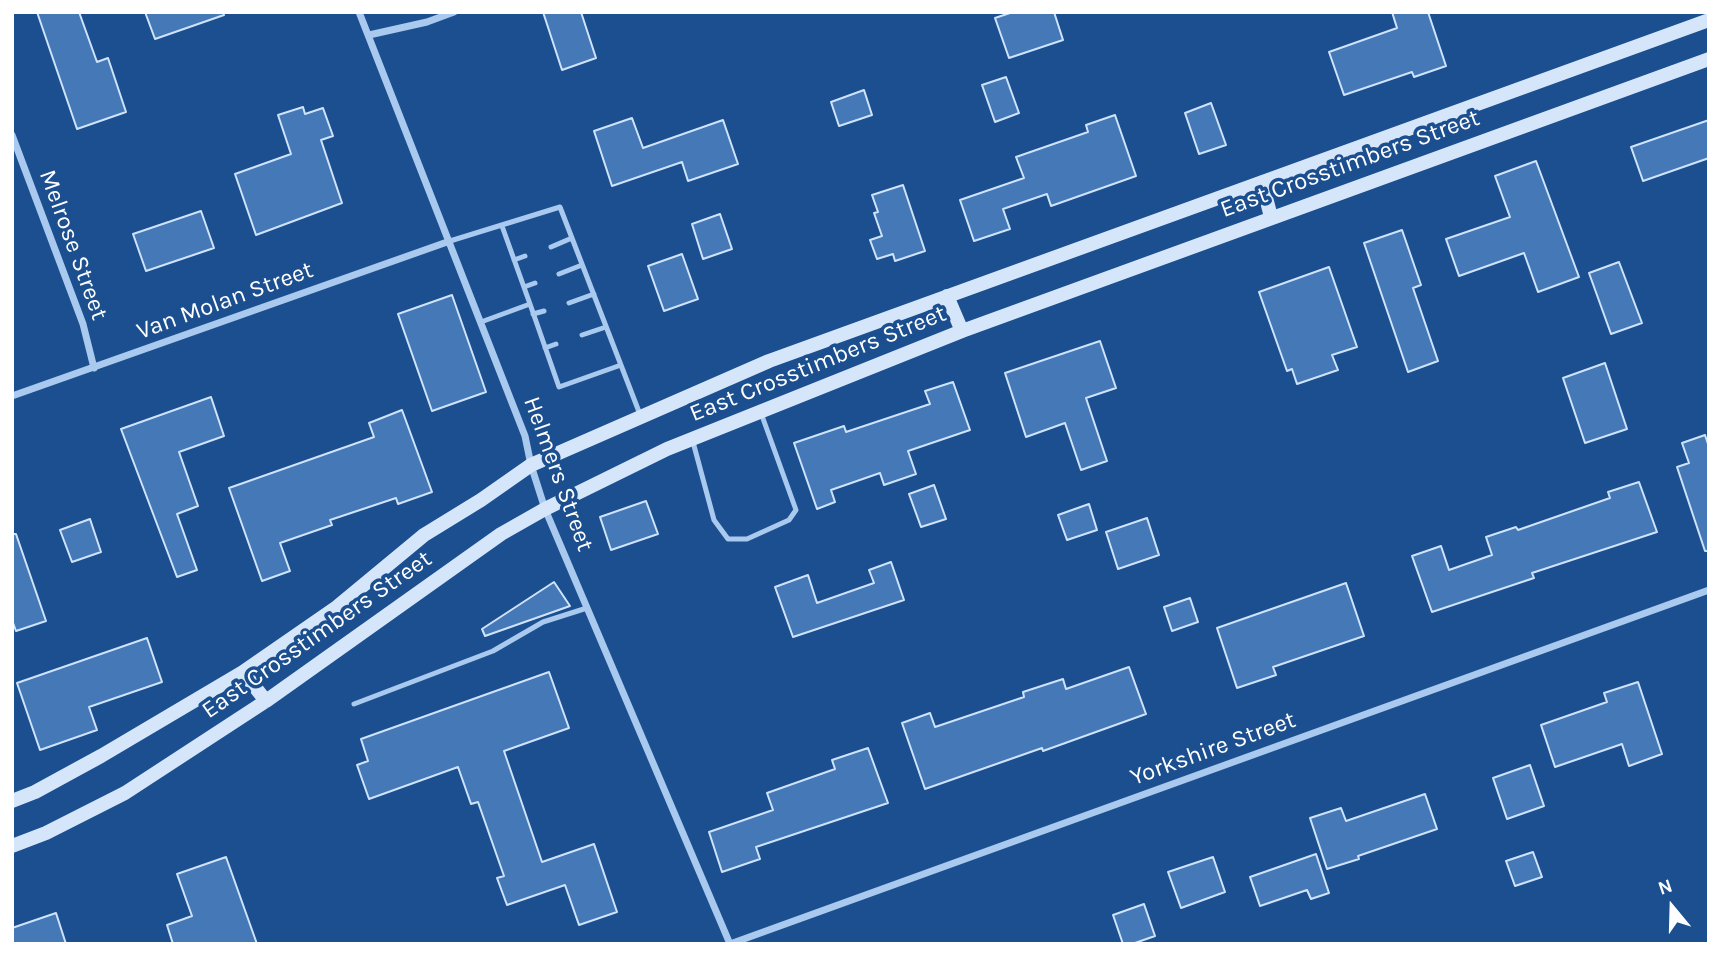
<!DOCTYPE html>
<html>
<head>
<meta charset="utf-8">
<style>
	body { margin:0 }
	#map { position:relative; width:1721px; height:956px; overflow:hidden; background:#1b4f8f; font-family:Karla,sans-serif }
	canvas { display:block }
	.frame { position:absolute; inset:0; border:14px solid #fff; pointer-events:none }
	.north { position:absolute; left:1637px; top:872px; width:70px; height:70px; -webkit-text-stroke:5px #1b4f8f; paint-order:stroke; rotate:341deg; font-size:19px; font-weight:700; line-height:28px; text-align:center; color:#fff }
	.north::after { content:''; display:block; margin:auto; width:24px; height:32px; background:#fff; clip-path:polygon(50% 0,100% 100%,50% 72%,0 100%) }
</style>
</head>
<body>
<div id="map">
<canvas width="1721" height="956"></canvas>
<div class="frame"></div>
<div class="north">N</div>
</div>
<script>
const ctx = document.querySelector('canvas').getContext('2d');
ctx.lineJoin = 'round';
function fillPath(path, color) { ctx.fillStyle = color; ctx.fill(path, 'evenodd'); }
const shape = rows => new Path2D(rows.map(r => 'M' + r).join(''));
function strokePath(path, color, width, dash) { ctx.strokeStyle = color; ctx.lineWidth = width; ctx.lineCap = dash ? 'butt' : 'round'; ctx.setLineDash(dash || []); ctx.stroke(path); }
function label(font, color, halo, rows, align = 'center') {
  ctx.font = font + ' Karla,sans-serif'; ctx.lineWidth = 7; ctx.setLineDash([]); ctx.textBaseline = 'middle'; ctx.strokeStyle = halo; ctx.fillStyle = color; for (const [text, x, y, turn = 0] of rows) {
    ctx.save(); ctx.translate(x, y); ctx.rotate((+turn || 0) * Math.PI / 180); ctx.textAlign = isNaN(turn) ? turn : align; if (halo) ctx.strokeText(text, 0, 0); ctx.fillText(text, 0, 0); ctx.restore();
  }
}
const building = shape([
	[37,12,79,12,97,62,108,58,126,112,77,129,37,12],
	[145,12,223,12,224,15,155,39,145,12],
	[543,12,581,12,596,58,562,70,543,12],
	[1013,12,1054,12,1063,40,1009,58,995,18,1013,12],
	[1392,12,1428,12,1446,66,1414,77,1412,72,1344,95,1329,52,1397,28,1392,12],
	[1006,77,1019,113,995,122,982,85,1006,77],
	[864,90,872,115,839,126,831,102,864,90],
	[1211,103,1226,145,1199,154,1185,113,1211,103],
	[303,107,305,114,323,108,333,136,321,140,342,203,256,235,235,174,291,154,278,115,303,107],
	[1115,115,1136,176,1051,206,1047,194,1003,209,1010,229,974,241,960,200,1024,178,1016,157,1088,132,1086,125,1115,115],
	[632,118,643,148,723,120,738,164,688,181,682,162,612,186,594,131,632,118],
	[1709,120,1709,158,1643,181,1631,147,1709,120],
	[1536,161,1579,277,1538,292,1524,253,1459,276,1446,239,1510,217,1495,176,1536,161],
	[903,185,925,251,895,261,893,254,877,259,870,240,882,236,874,213,878,212,872,195,903,185],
	[201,211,214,248,146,271,133,234,201,211],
	[720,214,732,249,703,259,692,224,720,214],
	[1402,230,1421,285,1413,288,1438,361,1408,372,1364,243,1402,230],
	[682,254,698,299,664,311,648,266,682,254],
	[1619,262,1642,323,1611,334,1589,273,1619,262],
	[1329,267,1357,347,1332,355,1338,370,1297,384,1292,369,1287,371,1259,292,1329,267],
	[452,295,486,392,432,411,398,314,452,295],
	[1100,341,1116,388,1086,398,1107,461,1081,470,1065,423,1026,437,1005,373,1100,341],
	[1605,363,1627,429,1585,443,1563,378,1605,363],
	[953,382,970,430,908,451,916,474,884,485,880,473,831,490,835,502,817,509,794,443,844,426,846,432,930,404,925,391,953,382],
	[211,397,224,436,179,452,198,506,177,514,197,570,177,577,121,429,211,397],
	[402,410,432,492,398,504,396,498,330,520,332,525,280,543,290,571,262,581,229,488,374,437,369,423,402,410],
	[1705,435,1709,447,1709,551,1705,551,1677,467,1689,463,1682,443,1705,435],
	[1639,482,1657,532,1532,573,1534,578,1432,612,1412,556,1441,546,1449,570,1492,555,1486,537,1516,527,1518,530,1610,498,1608,492,1639,482],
	[934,485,946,519,921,527,909,494,934,485],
	[646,501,658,534,611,550,600,517,646,501],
	[1089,504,1097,530,1067,540,1058,515,1089,504],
	[1147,518,1159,555,1118,569,1106,532,1147,518],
	[90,519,101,552,72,562,60,530,90,519],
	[12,534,16,534,46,621,16,631,12,620,12,534],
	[891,562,904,600,793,637,775,587,808,575,817,603,874,583,869,570,891,562],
	[554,582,570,606,485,636,482,629,554,582],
	[1346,583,1364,636,1273,667,1276,675,1237,688,1217,628,1346,583],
	[1190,598,1198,622,1172,631,1164,607,1190,598],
	[147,638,162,682,89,707,97,730,40,750,17,683,147,638],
	[1129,667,1146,714,1043,751,1042,748,925,789,902,723,930,713,935,727,1024,697,1023,692,1063,679,1066,689,1129,667],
	[549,672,569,728,504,751,542,862,594,844,617,912,579,925,565,885,507,905,497,878,504,876,478,802,471,804,458,767,369,799,357,765,368,761,361,739,549,672],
	[1638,682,1662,754,1629,766,1622,744,1555,767,1541,725,1607,702,1604,693,1638,682],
	[868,748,888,803,756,847,760,859,722,872,709,832,773,810,767,793,835,769,832,760,868,748],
	[1530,765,1544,806,1507,819,1493,778,1530,765],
	[1425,794,1437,829,1358,856,1359,859,1327,869,1310,818,1341,808,1346,821,1425,794],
	[1533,852,1542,877,1515,886,1506,861,1533,852],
	[1316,854,1329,893,1311,899,1307,890,1260,906,1250,877,1316,854],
	[226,857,257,944,173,944,167,925,192,916,177,874,226,857],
	[1213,857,1225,892,1181,908,1168,872,1213,857],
	[1144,904,1155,936,1132,944,1123,944,1113,915,1144,904],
	[56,913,66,944,12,944,12,928,56,913]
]);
fillPath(building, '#4478b7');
strokePath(building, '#cfe3fa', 2);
strokePath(shape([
	[502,226,530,304],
	[450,241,560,207,641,417],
	[551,247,572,238],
	[514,260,525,256],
	[559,274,582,265],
	[524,287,535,283],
	[569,303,594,294],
	[533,314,544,311],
	[481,322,530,304,559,387,621,365],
	[582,335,606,327],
	[545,348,556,344],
	[693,442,714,520,728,539,747,539,789,520,796,510,761,413],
	[354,704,493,651,543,622,587,608]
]), '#a9c9ee', 5);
strokePath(shape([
	[359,12,525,436,531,465,545,509,730,944],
	[369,35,427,22,454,12],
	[12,135,83,324,94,368],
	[12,396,450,241],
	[730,944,1709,590]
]), '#a9c9ee', 7);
strokePath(shape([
	[1262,182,1271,217],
	[947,296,962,331],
	[243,672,266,701],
	[12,801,35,792,101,756,243,672,337,607,424,535,481,500,531,465,769,361,1709,20],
	[12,846,46,833,125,793,266,701,501,534,545,509,667,449,962,331,1709,59]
]), '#d6e6fa', 14);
label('24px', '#fff', '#1b4f8f', [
	["East Crosstimbers Street",1350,164,-20],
	["Melrose Street",73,245,70],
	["Van Molan Street",225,301,-20],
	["East Crosstimbers Street",818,364,-22],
	["Helmers Street",558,474,70],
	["East Crosstimbers Street",317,635,-35],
	["Yorkshire Street",1213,749,-20]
]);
</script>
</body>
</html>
